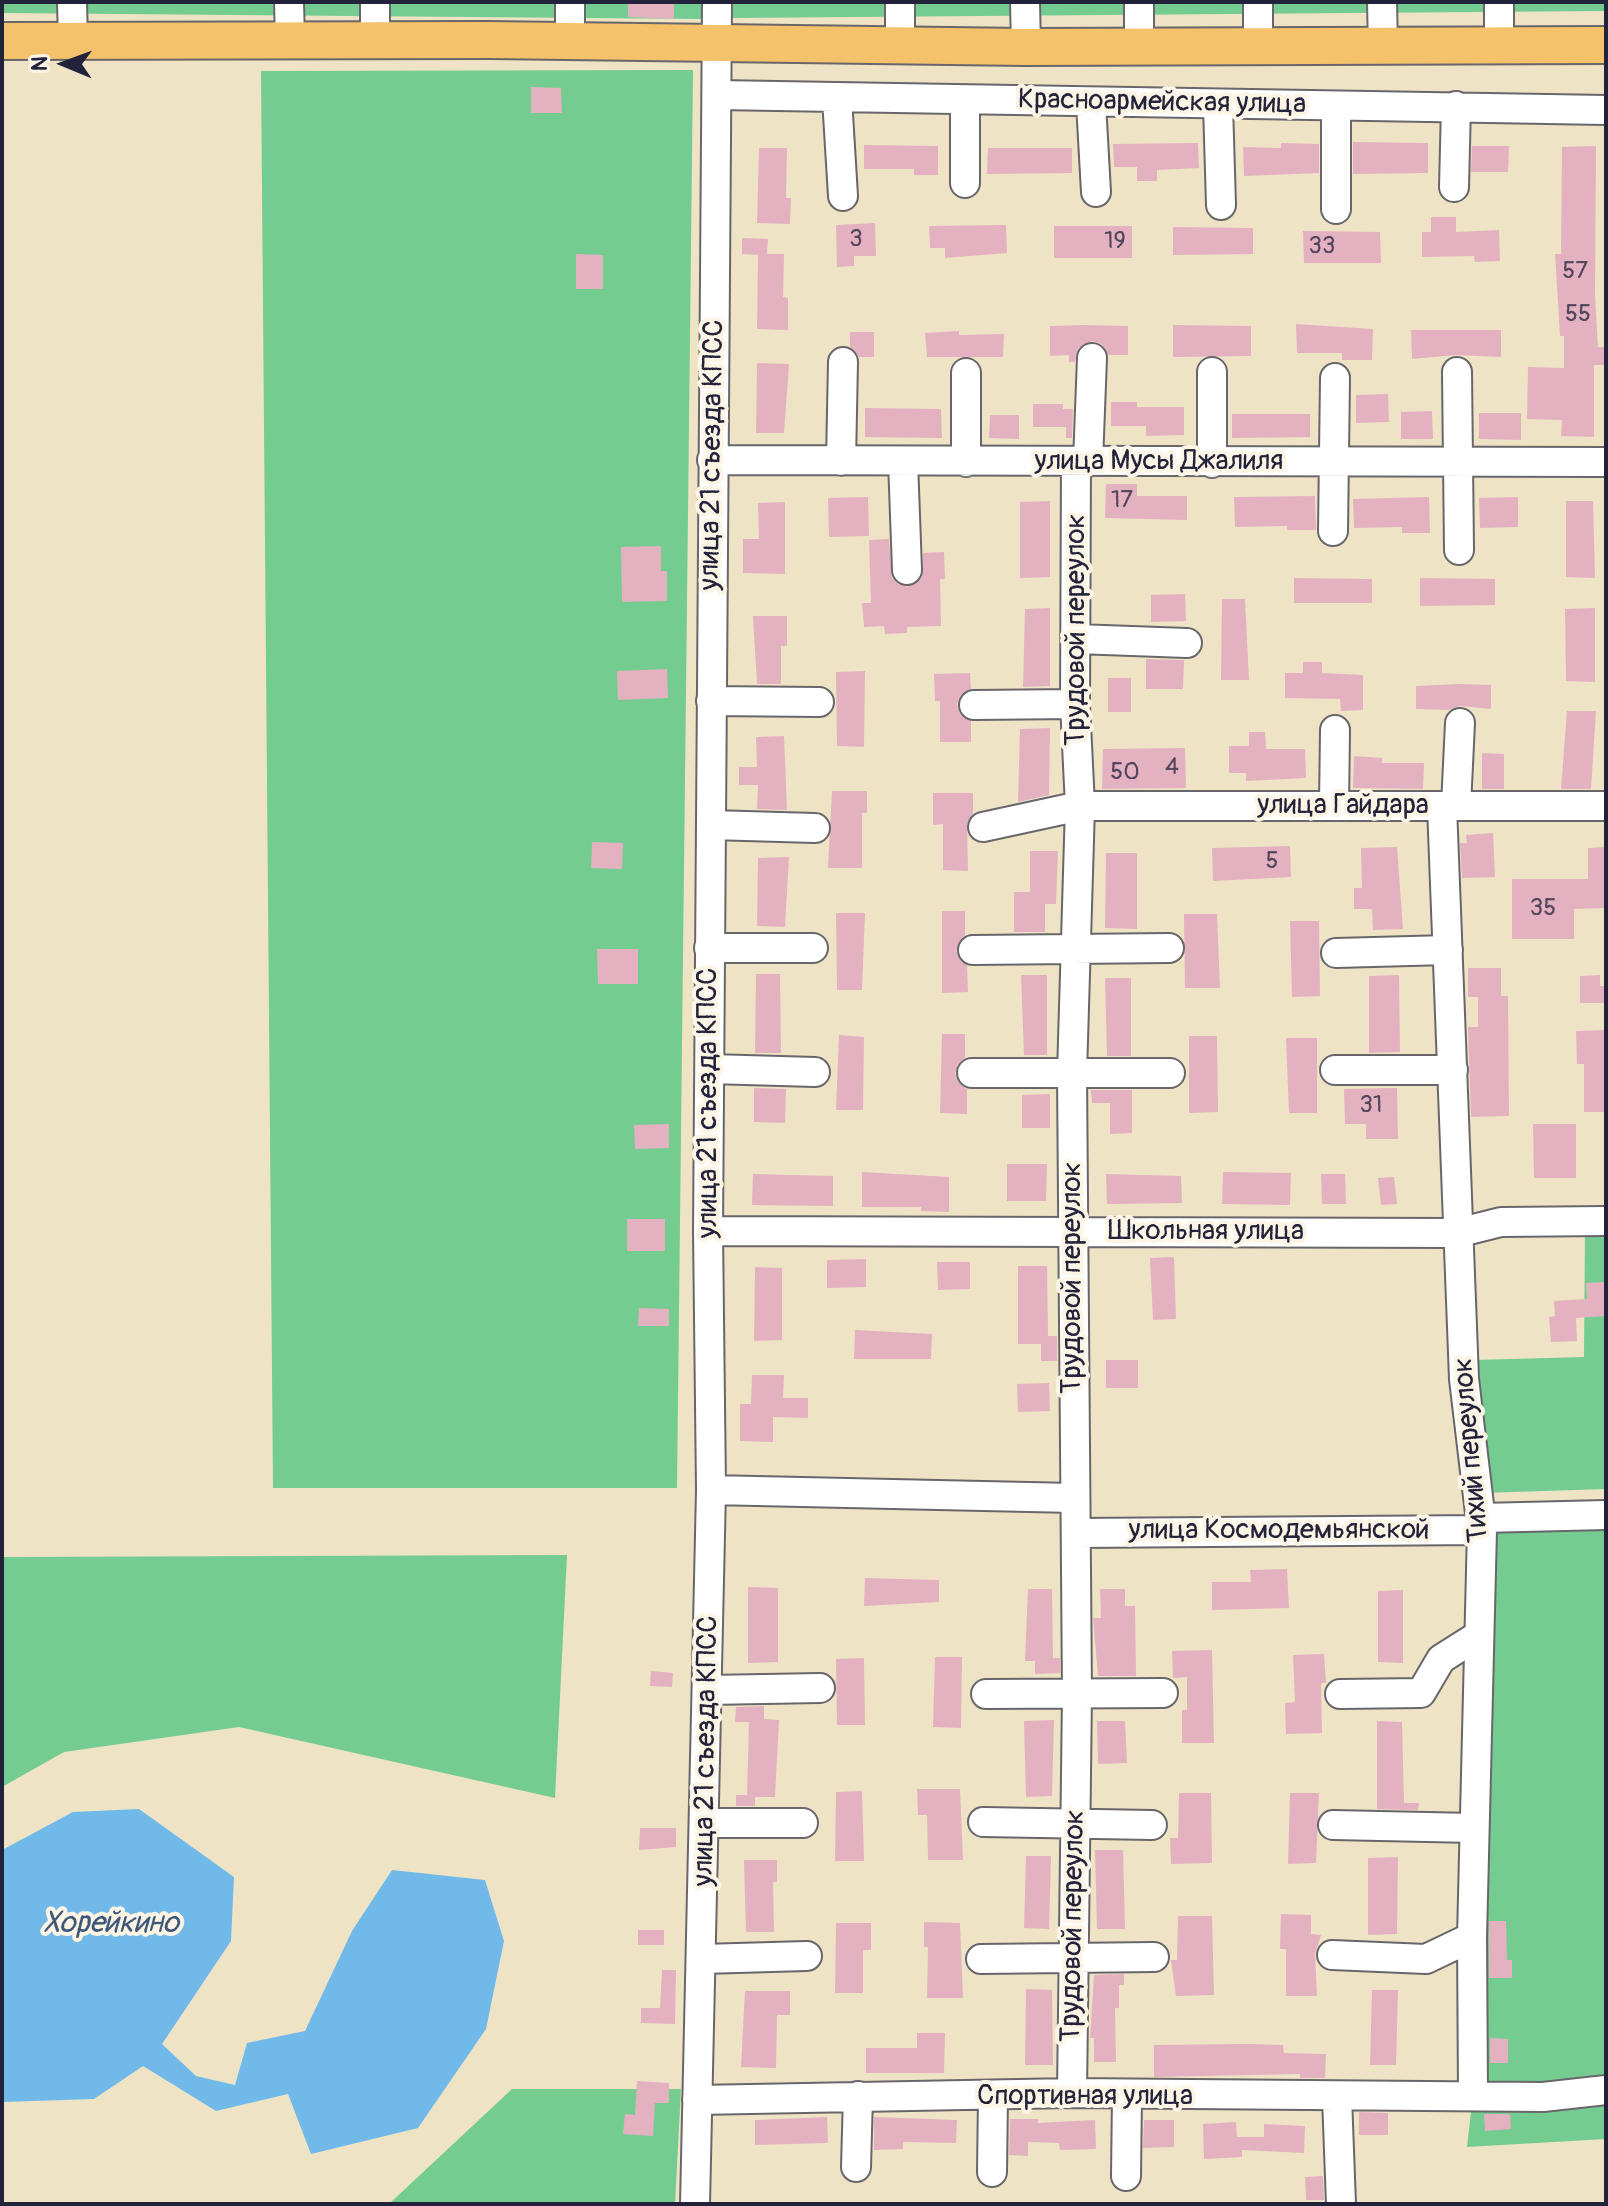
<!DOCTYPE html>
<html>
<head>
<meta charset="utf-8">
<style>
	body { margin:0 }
	#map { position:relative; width:1608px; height:2206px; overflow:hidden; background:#eee4c5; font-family:Pangolin,sans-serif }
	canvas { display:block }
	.frame { position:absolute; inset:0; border:4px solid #22223b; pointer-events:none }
	.north { position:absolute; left:24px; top:24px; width:80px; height:80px; -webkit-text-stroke:6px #fcf5e5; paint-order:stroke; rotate:271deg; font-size:22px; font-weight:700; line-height:32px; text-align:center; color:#22223b }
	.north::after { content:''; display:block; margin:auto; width:28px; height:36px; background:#22223b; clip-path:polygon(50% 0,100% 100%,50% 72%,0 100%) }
</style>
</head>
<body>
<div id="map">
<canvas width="1608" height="2206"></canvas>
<div class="frame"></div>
<div class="north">N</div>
</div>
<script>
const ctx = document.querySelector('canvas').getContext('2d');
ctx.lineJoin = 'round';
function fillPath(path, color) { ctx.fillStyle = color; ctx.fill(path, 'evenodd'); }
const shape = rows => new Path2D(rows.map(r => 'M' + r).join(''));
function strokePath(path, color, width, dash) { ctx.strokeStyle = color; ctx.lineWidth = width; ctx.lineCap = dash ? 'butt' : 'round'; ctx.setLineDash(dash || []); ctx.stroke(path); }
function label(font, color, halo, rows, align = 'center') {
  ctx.font = font + ' Pangolin,sans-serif'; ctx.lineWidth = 8; ctx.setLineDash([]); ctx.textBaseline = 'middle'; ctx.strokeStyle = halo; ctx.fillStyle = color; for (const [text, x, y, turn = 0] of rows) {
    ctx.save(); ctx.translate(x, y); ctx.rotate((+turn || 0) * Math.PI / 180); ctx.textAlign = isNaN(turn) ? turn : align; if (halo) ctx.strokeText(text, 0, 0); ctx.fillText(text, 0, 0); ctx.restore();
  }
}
fillPath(shape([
	[2,2,702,2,702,19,2,13],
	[730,2,1606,2,1606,11,731,18],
	[693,70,677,1488,273,1488,261,71],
	[1585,1228,1606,1228,1606,1489,1482,1493,1474,1360,1584,1357],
	[1606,1515,1606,2139,1467,2147,1473,2094,1482,1530],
	[567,1555,555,1798,239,1727,64,1752,2,1787,2,1557],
	[512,2089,681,2089,675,2204,389,2204]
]), '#75cc91');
fillPath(shape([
	[139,1809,234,1877,231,1941,162,2044,196,2076,235,2085,247,2043,305,2031,352,1931,392,1870,485,1880,504,1941,486,2029,418,2128,311,2154,288,2094,216,2111,143,2066,94,2099,2,2102,2,1850,73,1812]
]), '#71b9e9');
fillPath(shape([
	[628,2,674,2,674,19,628,17],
	[531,87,561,88,562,113,531,113],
	[1353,142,1428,143,1428,173,1353,174],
	[1198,143,1199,168,1157,170,1157,181,1137,181,1137,167,1114,167,1113,144],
	[1281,143,1319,144,1319,173,1244,176,1243,147,1281,148],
	[864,145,938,146,938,175,914,175,914,169,864,169],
	[1472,146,1509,146,1508,172,1471,172],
	[1596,146,1595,295,1598,347,1606,347,1606,365,1594,365,1594,437,1561,436,1562,420,1527,419,1528,367,1564,368,1564,336,1560,336,1555,254,1561,254,1562,147],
	[759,148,787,148,786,198,791,198,790,224,757,223],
	[988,148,1072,148,1072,173,987,174],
	[1431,217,1456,217,1456,232,1499,230,1500,261,1475,262,1474,256,1422,257,1422,232,1431,232],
	[875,223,876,256,854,256,854,266,837,267,836,225],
	[1006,225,1007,253,945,258,945,248,930,248,929,226],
	[1054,226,1132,226,1132,258,1054,258],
	[1173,227,1253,228,1253,254,1173,255],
	[1303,231,1380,232,1381,263,1304,263],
	[742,238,768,239,767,254,784,254,783,297,788,298,788,330,757,329,758,255,742,254],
	[576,254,603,255,603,289,576,289],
	[1296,324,1373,329,1372,360,1342,360,1342,353,1297,353],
	[1085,325,1128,326,1128,355,1108,355,1102,344,1092,341,1078,348,1075,362,1069,362,1069,355,1050,356,1050,326],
	[1173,325,1251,326,1251,356,1173,357],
	[1411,330,1501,330,1501,357,1456,355,1412,359],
	[959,331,959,335,1004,334,1003,357,927,357,925,333],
	[850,332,874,332,874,357,859,357,850,347],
	[757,363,789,364,784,433,756,433],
	[1388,394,1389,422,1356,423,1356,395],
	[1111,402,1137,402,1137,407,1184,407,1184,435,1146,436,1146,426,1111,426],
	[1033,404,1063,404,1063,409,1073,409,1072,438,1066,438,1066,427,1033,427],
	[865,408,941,409,942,438,865,437],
	[1432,411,1433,439,1401,439,1401,412],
	[1479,413,1521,413,1521,440,1479,439],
	[1232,414,1310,414,1310,437,1232,438],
	[990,415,1019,415,1019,439,989,438],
	[1106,484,1137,484,1137,496,1187,496,1187,520,1105,518],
	[1315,496,1316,530,1287,530,1287,526,1235,527,1234,497],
	[868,497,869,536,829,537,828,498],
	[1429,497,1430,533,1402,533,1402,527,1354,528,1353,499],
	[1518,497,1518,527,1480,528,1479,498],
	[1050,501,1050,577,1020,578,1020,502],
	[1566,501,1593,501,1595,578,1566,577],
	[785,502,785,574,743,573,743,539,759,539,758,503],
	[889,539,892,578,907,587,922,577,923,553,944,552,945,579,940,579,941,626,907,627,907,633,885,634,884,626,864,627,862,603,871,603,869,540],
	[661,546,661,571,667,571,667,601,622,602,621,547],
	[1294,578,1372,579,1372,603,1294,603],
	[1420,578,1495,579,1495,605,1420,606],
	[1185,594,1186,621,1151,622,1151,595],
	[1222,599,1245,599,1249,680,1221,680],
	[1050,608,1050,686,1023,687,1025,609],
	[1595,608,1595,682,1566,681,1565,609],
	[753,616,787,616,787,646,781,646,781,684,757,684],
	[1146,659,1184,660,1183,689,1146,689],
	[1303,662,1322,662,1322,673,1363,675,1363,710,1341,711,1340,699,1285,698,1285,673,1303,673],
	[667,669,668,698,618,700,617,671],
	[865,671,864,747,837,746,836,672],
	[970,673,971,689,960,696,957,704,960,714,971,721,971,742,940,742,940,701,935,701,934,674],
	[1108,678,1131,678,1131,712,1108,712],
	[1459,684,1491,685,1491,709,1460,706,1448,710,1416,709,1416,686],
	[1567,711,1596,711,1591,789,1561,789],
	[1050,728,1049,795,1018,802,1020,729],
	[1249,732,1265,732,1266,749,1305,749,1306,778,1246,781,1246,773,1229,773,1229,746,1249,746],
	[784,736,787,810,757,809,758,785,739,785,739,767,757,767,756,737],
	[1185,748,1186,788,1102,789,1103,749],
	[1482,753,1504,754,1504,789,1482,789],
	[1354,756,1382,758,1382,763,1424,763,1423,789,1353,788],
	[832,791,867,791,867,813,862,813,862,868,828,868],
	[933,793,973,793,973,813,967,823,968,871,943,870,943,824,933,825],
	[1493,833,1495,877,1462,878,1460,843,1467,843,1466,835],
	[592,842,623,843,622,869,591,868],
	[1290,846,1291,877,1213,881,1212,848],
	[1397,847,1403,929,1373,930,1372,909,1354,909,1354,888,1362,888,1361,848],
	[1606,847,1606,908,1574,909,1574,939,1512,939,1512,879,1588,879,1588,848],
	[1030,851,1058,851,1056,904,1045,904,1045,932,1014,932,1014,892,1030,892],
	[1106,853,1137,853,1137,929,1105,928],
	[789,857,785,927,757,926,758,858],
	[942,911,965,911,965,935,956,951,967,965,968,992,942,993],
	[836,913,865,913,862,990,837,990],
	[1184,914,1217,914,1220,988,1185,988],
	[1290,921,1319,921,1320,996,1292,997],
	[597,949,638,949,638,984,598,984],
	[1468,968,1501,968,1501,996,1508,996,1509,1116,1471,1117,1468,1027,1478,1027,1478,997,1468,997],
	[756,974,780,974,781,1053,755,1053],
	[1021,975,1047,975,1047,1055,1024,1055],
	[1399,975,1400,1052,1369,1053,1369,976],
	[1600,975,1600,986,1606,986,1606,1003,1580,1003,1580,976],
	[1105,978,1131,978,1131,1056,1107,1056],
	[1606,1030,1606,1112,1584,1112,1584,1064,1577,1064,1576,1031],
	[942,1034,965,1034,965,1058,958,1064,955,1074,958,1082,967,1089,967,1114,940,1113],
	[839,1035,864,1037,863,1110,836,1110],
	[1189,1036,1217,1036,1218,1112,1189,1113],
	[1286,1038,1317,1038,1317,1113,1289,1113],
	[754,1088,786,1089,785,1123,754,1122],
	[1397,1088,1398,1139,1366,1139,1366,1124,1345,1124,1344,1089],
	[1091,1090,1132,1090,1132,1133,1110,1134,1110,1103,1092,1103],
	[1050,1094,1050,1128,1022,1128,1022,1095],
	[669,1124,669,1148,635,1149,634,1125],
	[1533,1124,1576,1124,1576,1178,1534,1178],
	[1007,1164,1047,1164,1046,1201,1007,1201],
	[862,1172,949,1177,949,1212,921,1211,921,1207,862,1207],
	[1223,1172,1291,1173,1290,1205,1222,1204],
	[753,1174,833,1176,833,1206,752,1205],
	[1106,1174,1181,1176,1182,1203,1107,1204],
	[1321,1174,1345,1174,1346,1204,1322,1204],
	[1394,1177,1397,1204,1381,1205,1378,1178],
	[627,1219,665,1219,665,1251,627,1251],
	[1174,1257,1176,1319,1153,1320,1150,1258],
	[866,1259,866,1287,827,1288,827,1260],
	[937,1262,970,1262,970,1289,938,1290],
	[1018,1266,1047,1266,1048,1336,1057,1336,1057,1361,1041,1361,1041,1344,1018,1344],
	[755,1267,782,1268,782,1340,754,1341],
	[1606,1282,1606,1316,1576,1318,1577,1341,1551,1342,1549,1317,1555,1316,1554,1301,1587,1299,1586,1283],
	[639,1308,669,1309,669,1326,638,1326],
	[855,1330,932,1334,931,1359,854,1359],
	[1106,1360,1138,1360,1138,1388,1106,1388],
	[752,1375,784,1375,783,1398,808,1398,808,1418,773,1417,773,1442,740,1441,740,1404,751,1404],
	[1049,1383,1050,1411,1018,1412,1017,1384],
	[1287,1569,1289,1608,1212,1610,1212,1582,1251,1582,1250,1570],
	[865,1578,939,1580,939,1602,864,1606],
	[748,1587,778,1588,778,1662,748,1663],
	[1028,1589,1052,1589,1053,1658,1060,1658,1060,1673,1035,1674,1035,1661,1025,1661],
	[1100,1589,1125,1589,1125,1606,1135,1606,1136,1676,1098,1676,1093,1618,1101,1618],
	[1403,1590,1403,1663,1378,1662,1378,1591],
	[1212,1650,1214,1743,1182,1743,1182,1710,1187,1710,1187,1677,1173,1678,1172,1651],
	[1324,1654,1326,1683,1321,1683,1322,1733,1286,1734,1285,1703,1295,1702,1293,1655],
	[935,1657,962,1657,961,1728,933,1727],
	[864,1658,865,1725,837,1725,836,1659],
	[651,1671,673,1673,672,1687,650,1686],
	[764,1706,764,1719,779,1720,775,1797,755,1797,755,1806,736,1806,736,1795,747,1795,749,1722,735,1722,736,1707],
	[1054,1720,1052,1796,1026,1797,1024,1721],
	[1097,1721,1125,1721,1127,1763,1098,1764],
	[1377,1721,1402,1722,1404,1803,1419,1803,1418,1810,1377,1809],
	[917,1789,960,1789,963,1860,928,1860,927,1815,918,1815],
	[862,1791,864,1861,835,1861,836,1792],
	[1179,1793,1211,1793,1212,1863,1171,1864,1170,1838,1178,1838],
	[1290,1793,1319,1793,1316,1863,1288,1864],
	[640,1828,676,1828,676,1847,639,1850],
	[1095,1850,1123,1850,1125,1929,1097,1929],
	[1026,1856,1051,1856,1049,1929,1024,1928],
	[1398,1857,1397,1934,1368,1935,1368,1858],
	[744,1860,777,1860,777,1882,773,1882,774,1932,746,1932],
	[1281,1914,1311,1915,1311,1934,1321,1935,1315,1954,1317,1996,1286,1996,1286,1949,1280,1949],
	[1178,1916,1212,1916,1214,1995,1176,1996,1171,1960,1177,1960],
	[1489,1921,1506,1921,1507,1960,1512,1960,1512,1978,1489,1978],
	[924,1922,960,1923,963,1998,927,1998,928,1947,924,1947],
	[836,1923,871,1923,871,1950,863,1950,863,1993,835,1993],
	[638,1930,664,1930,664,1945,638,1945],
	[662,1970,676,1970,675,2024,641,2023,641,2008,660,2008],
	[1124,1974,1124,1985,1119,1985,1119,2008,1115,2008,1116,2062,1094,2062,1094,2038,1090,2038,1094,1975],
	[1026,1989,1052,1990,1053,2065,1025,2065],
	[1372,1990,1398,1990,1396,2065,1370,2065],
	[745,1991,790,1991,790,2015,777,2015,776,2068,741,2067],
	[917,2033,945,2033,944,2073,866,2073,866,2048,917,2048],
	[1490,2038,1508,2039,1508,2063,1490,2063],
	[1248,2044,1283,2045,1284,2053,1326,2054,1325,2078,1300,2078,1300,2074,1154,2077,1154,2045],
	[637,2081,669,2083,669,2103,655,2103,653,2136,623,2134,625,2114,635,2115],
	[1359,2112,1388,2113,1388,2135,1359,2135],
	[1484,2114,1510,2114,1511,2129,1485,2131],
	[827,2117,828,2143,755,2145,755,2120],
	[874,2117,957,2120,956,2143,903,2142,903,2149,874,2150],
	[1010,2119,1038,2119,1038,2123,1095,2120,1096,2149,1060,2150,1059,2143,1028,2142,1028,2156,1009,2155],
	[1144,2120,1174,2120,1174,2147,1143,2148],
	[1236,2122,1237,2137,1264,2137,1264,2124,1305,2126,1304,2153,1242,2150,1242,2157,1204,2159,1203,2124],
	[1323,2176,1324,2200,1306,2200,1305,2177]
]), '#e4b1c1');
const minor = shape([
	[72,2,73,41],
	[289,2,290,40],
	[375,2,375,40],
	[570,2,570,41],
	[1025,2,1026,47],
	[1382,2,1383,46],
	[1499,2,1499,46],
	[900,46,900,2],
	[1139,46,1139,2],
	[1258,47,1258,2],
	[718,95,1606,110],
	[837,98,843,196],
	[1091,103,1096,192],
	[1218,105,1221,205],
	[1336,106,1336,209],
	[965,183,965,100],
	[1454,187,1456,106],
	[1457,372,1459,550],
	[712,460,1606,462],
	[841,461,843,362],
	[903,461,907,570],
	[966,462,966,373],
	[1088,462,1092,358],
	[1212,463,1212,372],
	[1333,531,1335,378],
	[1076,639,1187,643],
	[711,701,819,702],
	[974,705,1075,704],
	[1334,806,1335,730],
	[1442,806,1464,1379,1482,1530,1472,1937,1473,2094],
	[1456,806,1460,723],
	[711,825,815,828],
	[983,827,1080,806,1606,806],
	[709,948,813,948],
	[973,950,1169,948],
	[1336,953,1448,950],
	[710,1069,815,1072],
	[1335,1070,1453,1070],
	[972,1073,1170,1073],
	[708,1231,1457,1233,1501,1222,1606,1221],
	[711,1490,1074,1498],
	[1481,1518,1606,1515],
	[1077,1533,1482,1530],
	[708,1690,820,1688],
	[986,1694,1163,1693],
	[1340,1694,1421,1693,1441,1659,1479,1635],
	[983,1822,1152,1825],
	[705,1823,803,1823],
	[1333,1825,1474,1828],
	[1332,1955,1426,1959,1472,1937],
	[702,1959,807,1956],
	[981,1959,1154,1957],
	[1072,2093,1077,1694,1072,1074,1080,806,1075,704,1076,462],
	[1337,2097,1341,2204],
	[697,2100,1072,2093,1543,2097,1606,2090],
	[856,2167,858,2096],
	[992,2172,993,2097],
	[1126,2176,1127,2096],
	[695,2204,711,1490,708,1231,717,2]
]);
const major = shape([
	[2,41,489,40,1026,47,1606,45]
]);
strokePath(minor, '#69666b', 32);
strokePath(major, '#69666b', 40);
strokePath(minor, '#fff', 28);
strokePath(major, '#f3c26a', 36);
label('24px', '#52465c', null, [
	["3",856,240],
	["19",1115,242],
	["33",1322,247],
	["57",1575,272],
	["55",1578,315],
	["17",1122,501],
	["4",1172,768],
	["50",1125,773],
	["5",1272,862],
	["35",1543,909],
	["31",1371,1106]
]);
label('28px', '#22223b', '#fcf5e5', [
	["Красноармейская улица",1162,103,1],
	["улица 21 съезда КПСС",713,455,-89],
	["улица Мусы Джалиля",1159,462],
	["Трудовой переулок",1077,630,-90],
	["улица Гайдара",1343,806],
	["улица 21 съезда КПСС",709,1103,-90],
	["Школьная улица",1206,1232],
	["Трудовой переулок",1073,1278,-90],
	["Тихий переулок",1472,1450,-95],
	["улица Космодемьянской",1279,1531],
	["улица 21 съезда КПСС",707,1751,-89],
	["Трудовой переулок",1074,1926,-89],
	["Спортивная улица",1085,2097]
]);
label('italic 30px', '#3e5778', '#fcf5e5', [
	["Хорейкино",111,1924]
]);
</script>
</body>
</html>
